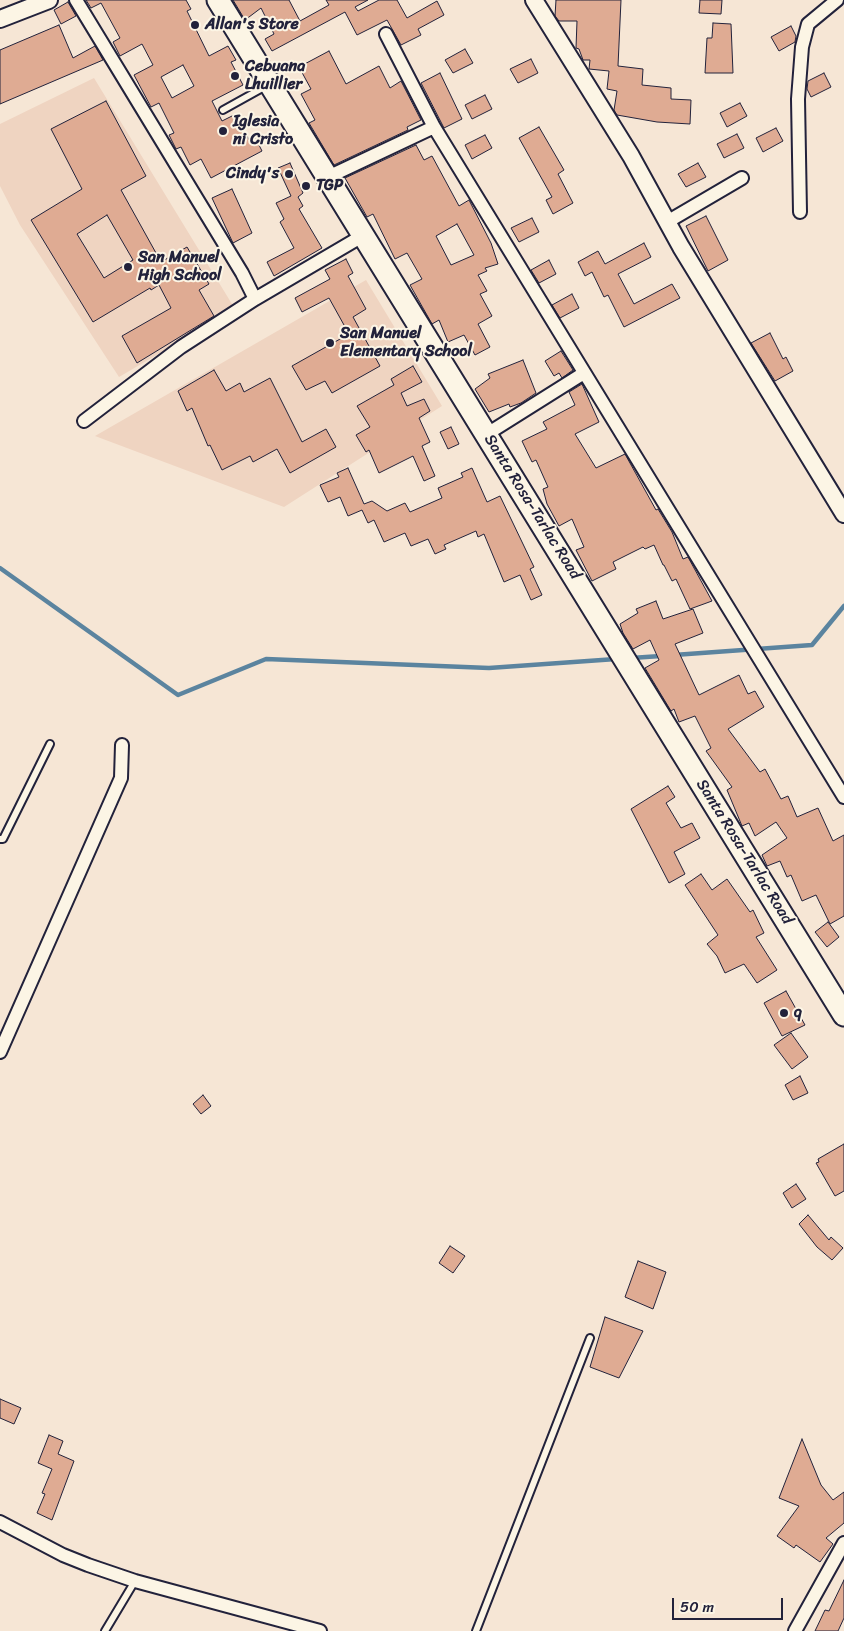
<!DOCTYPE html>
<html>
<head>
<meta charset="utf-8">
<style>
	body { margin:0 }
	#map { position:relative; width:844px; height:1631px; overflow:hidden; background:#f6e6d5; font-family:Sriracha,sans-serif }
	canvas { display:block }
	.scale { position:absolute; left:672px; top:1598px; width:111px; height:22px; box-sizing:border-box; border:2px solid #22223b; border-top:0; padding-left:6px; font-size:15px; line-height:18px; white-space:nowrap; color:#22223b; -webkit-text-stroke:4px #fcf5e5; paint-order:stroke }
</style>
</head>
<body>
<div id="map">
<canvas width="844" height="1631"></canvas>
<div class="scale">50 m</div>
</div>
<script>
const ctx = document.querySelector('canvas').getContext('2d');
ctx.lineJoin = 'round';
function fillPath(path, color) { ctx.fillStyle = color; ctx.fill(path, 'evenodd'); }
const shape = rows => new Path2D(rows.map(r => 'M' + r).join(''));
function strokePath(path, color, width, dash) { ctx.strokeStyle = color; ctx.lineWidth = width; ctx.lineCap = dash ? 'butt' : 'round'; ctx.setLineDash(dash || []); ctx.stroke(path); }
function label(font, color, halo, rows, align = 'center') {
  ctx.font = font + ' Sriracha,sans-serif'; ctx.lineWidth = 4; ctx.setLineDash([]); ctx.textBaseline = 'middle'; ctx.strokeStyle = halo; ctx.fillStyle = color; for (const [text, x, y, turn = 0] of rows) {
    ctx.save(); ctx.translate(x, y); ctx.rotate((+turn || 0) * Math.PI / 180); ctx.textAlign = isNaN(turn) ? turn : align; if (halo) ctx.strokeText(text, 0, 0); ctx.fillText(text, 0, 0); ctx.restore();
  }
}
fillPath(shape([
	[94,78,235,309,119,377,20,225,0,186,0,124],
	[366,280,442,406,284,507,95,436]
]), '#efd4c1');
strokePath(shape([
	[0,568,178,695,266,659,489,668,616,659],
	[674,655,812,645,844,606],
	[631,658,661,656]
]), '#5b849f', 4.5);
const building = shape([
	[86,0,186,0,191,9,187,11,209,56,228,46,236,60,231,62,243,85,212,101,222,121,236,114,249,140,255,137,262,151,211,178,201,159,190,165,181,147,176,149,169,135,174,133,159,103,151,107,134,75,153,65,142,44,120,56,113,42,120,38,101,3,91,8,86,0],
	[183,65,194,86,172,98,161,77,183,65],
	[233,0,289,0,300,21,329,5,326,0,368,0,355,7,358,11,379,0,397,0,407,18,437,1,444,15,418,29,421,35,401,45,387,20,357,35,345,12,272,51,265,39,274,34,261,8,245,20,233,0],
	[556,0,621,0,618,66,643,69,642,85,671,88,671,99,691,100,690,124,657,122,617,115,614,110,617,91,607,89,609,71,589,69,590,60,583,60,579,49,576,48,577,21,559,21,555,16,556,0],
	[700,0,722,0,721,14,699,13,700,0],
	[68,2,76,16,61,24,54,10,68,2],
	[713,23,731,24,733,73,705,73,707,38,712,38,713,23],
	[59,25,73,58,95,46,103,60,0,104,0,50,59,25],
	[791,26,796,36,795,42,779,51,771,37,791,26],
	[465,49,473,63,453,73,445,60,465,49],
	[329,51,346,84,379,66,390,88,401,81,421,120,407,127,408,130,334,165,309,123,315,120,301,94,311,89,299,67,329,51],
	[531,59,538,73,518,83,510,69,531,59],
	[440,73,462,119,444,128,421,83,440,73],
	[824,73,831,87,811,97,807,89,808,81,824,73],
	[485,95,492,109,472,119,465,105,485,95],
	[106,101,146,176,121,190,161,262,187,247,209,284,199,290,214,316,137,363,122,336,171,308,159,285,151,290,150,288,93,322,31,220,82,189,51,129,106,101],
	[107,215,133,260,104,278,77,234,107,215],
	[740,103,747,116,727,127,720,113,740,103],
	[539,127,564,170,558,174,573,203,553,214,546,200,552,197,519,138,539,127],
	[776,128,783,141,763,152,756,138,776,128],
	[737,134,744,148,724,158,717,144,737,134],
	[485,135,492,148,472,159,465,145,485,135],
	[416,145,424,160,432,156,459,206,469,200,491,243,498,264,485,268,487,271,478,275,487,291,480,294,492,316,478,324,490,347,475,355,464,335,448,342,439,320,432,324,410,285,422,279,407,253,395,259,373,214,367,217,345,178,416,145],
	[457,224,474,255,451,265,436,236,457,224],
	[290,163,303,193,298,197,303,206,299,209,322,248,274,276,267,262,294,248,280,222,284,219,276,203,291,196,278,168,290,163],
	[698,163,706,177,686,187,678,174,698,163],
	[232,189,252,233,233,243,212,198,232,189],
	[706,216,728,260,708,271,686,226,706,216],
	[532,218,539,232,519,242,511,228,532,218],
	[644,243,651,257,618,274,634,304,672,284,680,298,624,327,608,295,604,297,592,272,585,276,578,262,598,251,605,264,644,243],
	[346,259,353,273,348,276,366,309,353,317,380,366,332,393,325,381,306,390,292,366,349,334,329,298,302,312,295,298,330,279,325,270,346,259],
	[549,260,556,274,539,283,531,270,549,260],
	[572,294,579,308,560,318,552,305,572,294],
	[770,333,783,359,786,357,793,371,775,381,751,343,770,333],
	[561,351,573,370,562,378,559,373,554,376,545,361,561,351],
	[523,360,536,393,521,403,510,407,509,404,489,412,475,389,490,378,488,374,523,360],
	[413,366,422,382,401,393,407,406,424,399,430,411,419,418,430,442,422,446,435,476,424,481,413,456,379,473,369,450,366,452,356,435,370,427,357,406,394,385,391,379,413,366],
	[214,370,226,391,240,383,244,392,270,378,302,442,326,429,336,447,290,473,277,449,253,462,250,456,222,470,210,445,208,446,192,408,187,411,178,391,214,370],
	[582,384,599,422,575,434,596,468,625,454,656,510,658,509,672,532,683,559,688,557,712,601,690,609,676,579,672,581,664,565,663,565,654,545,645,549,643,547,613,562,616,569,592,581,576,550,584,547,572,519,559,526,547,504,543,489,548,487,536,460,532,462,522,441,547,429,543,422,575,405,569,392,582,384],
	[451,427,459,444,448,449,440,432,451,427],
	[348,468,364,504,372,501,387,511,405,503,410,512,442,498,438,488,463,477,461,473,472,468,487,502,500,496,534,567,530,569,542,595,531,600,520,575,504,582,484,534,478,537,476,531,444,545,446,549,435,554,428,539,411,546,405,533,384,542,374,520,368,523,362,510,348,516,340,497,328,502,320,485,339,477,337,473,348,468],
	[656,601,663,619,693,609,703,633,675,644,699,695,739,675,748,694,755,691,764,707,728,729,760,772,765,769,781,799,788,796,797,817,818,808,833,841,844,835,844,916,830,924,816,895,802,901,791,875,787,877,780,861,767,866,762,855,787,838,776,822,755,836,749,823,742,826,727,790,732,787,706,751,711,748,695,716,679,722,674,709,671,711,645,668,659,660,650,640,633,649,623,633,620,624,638,613,636,609,656,601],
	[668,786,675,797,666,803,681,828,692,823,700,838,674,852,685,874,669,883,631,809,668,786],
	[701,874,712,890,727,879,750,912,753,910,764,933,756,937,777,970,757,983,744,964,725,973,717,956,707,944,718,935,685,885,701,874],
	[828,922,839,937,827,947,815,932,828,922],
	[786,991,805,1025,782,1036,764,1003,786,991],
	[791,1033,808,1057,792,1069,774,1045,791,1033],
	[800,1076,808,1093,793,1100,785,1085,800,1076],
	[203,1095,211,1106,201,1114,193,1104,203,1095],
	[844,1144,844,1191,835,1196,816,1163,819,1162,818,1159,844,1144],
	[796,1184,806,1199,792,1208,783,1193,796,1184],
	[808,1215,829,1240,831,1237,843,1248,832,1260,817,1247,799,1224,808,1215],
	[450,1246,465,1256,453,1273,439,1263,450,1246],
	[638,1261,666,1272,653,1309,625,1297,638,1261],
	[605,1317,643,1331,619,1378,590,1367,605,1317],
	[0,1399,21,1408,14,1424,0,1418,0,1399],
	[49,1435,63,1441,58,1454,74,1461,52,1520,37,1513,45,1494,42,1493,52,1469,38,1463,49,1435],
	[802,1439,821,1485,833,1500,844,1492,844,1523,826,1538,833,1544,820,1562,796,1545,794,1548,777,1536,799,1506,779,1498,802,1439],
	[844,1580,844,1618,838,1631,815,1631,825,1610,829,1611,844,1580]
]);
fillPath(building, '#dfab93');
strokePath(building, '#22223b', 1);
const service = shape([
	[223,110,268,85],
	[0,839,3,839,50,744],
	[105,1631,135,1581],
	[476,1631,590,1338]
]);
const minor = shape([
	[76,0,242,273,255,299,364,235],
	[386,34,434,127,844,797],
	[328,177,434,127],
	[800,212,798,99,802,47,808,24,837,0],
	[667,222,742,178],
	[84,421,181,347,255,299],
	[487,434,584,373],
	[0,1052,121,778,122,745],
	[0,1522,63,1555,88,1565,135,1581,320,1631],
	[795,1631,844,1543]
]);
const tertiary = shape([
	[534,0,631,156,681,247,844,514],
	[0,19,49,0]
]);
const trunk = shape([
	[218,0,844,1015]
]);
strokePath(service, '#22223b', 10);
strokePath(minor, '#22223b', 16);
strokePath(tertiary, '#22223b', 20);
strokePath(trunk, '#22223b', 25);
strokePath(service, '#fcf5e5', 6);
strokePath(minor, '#fcf5e5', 12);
strokePath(tertiary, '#fcf5e5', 16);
strokePath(trunk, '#fcf5e5', 21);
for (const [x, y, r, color] of [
	[195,25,5,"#22223b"],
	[235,76,5,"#22223b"],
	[223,131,5,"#22223b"],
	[289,174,5,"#22223b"],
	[306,186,5,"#22223b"],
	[128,267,5,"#22223b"],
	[330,343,5,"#22223b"],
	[784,1013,5,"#22223b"]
]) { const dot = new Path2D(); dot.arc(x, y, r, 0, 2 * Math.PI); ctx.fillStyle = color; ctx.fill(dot); strokePath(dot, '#fcf5e5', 2); }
label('bold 16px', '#22223b', '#fcf5e5', [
	["Allan's Store",205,25],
	["Cebuana",245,67],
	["Lhuillier",245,85],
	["Iglesia",233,122],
	["ni Cristo",233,140],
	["Cindy's",279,174,"right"],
	["TGP",316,186],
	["San Manuel",138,258],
	["High School",138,276],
	["San Manuel",340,334],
	["Elementary School",340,352],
	["q",794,1013]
], 'left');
label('16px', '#22223b', '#fcf5e5', [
	["Santa Rosa-Tarlac Road",532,507,58],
	["Santa Rosa-Tarlac Road",744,852,58]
]);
</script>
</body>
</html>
